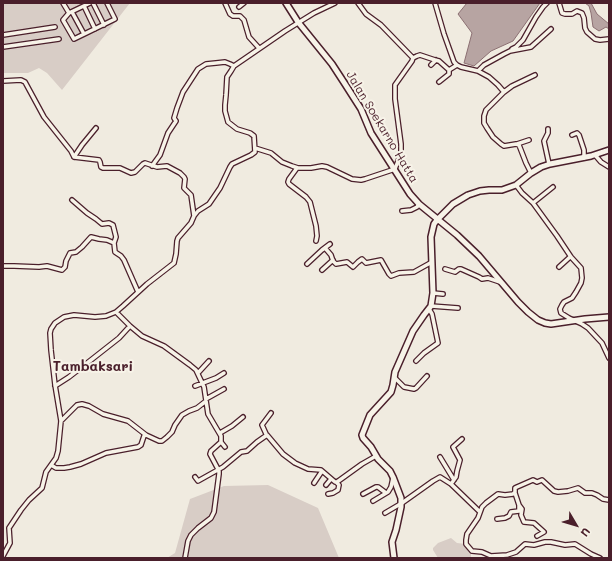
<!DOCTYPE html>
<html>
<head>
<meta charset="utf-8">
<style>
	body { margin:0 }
	#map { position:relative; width:612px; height:561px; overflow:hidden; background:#f0ebe0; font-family:Mali,sans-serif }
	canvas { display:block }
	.frame { position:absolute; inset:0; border:4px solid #4a1f2b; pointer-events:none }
	.north { position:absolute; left:556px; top:505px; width:40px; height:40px; -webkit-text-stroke:3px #f7f3e8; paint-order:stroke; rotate:128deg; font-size:11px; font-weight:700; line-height:16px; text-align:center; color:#4a1f2b }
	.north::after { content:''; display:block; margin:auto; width:14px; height:18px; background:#4a1f2b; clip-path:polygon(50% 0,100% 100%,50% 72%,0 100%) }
</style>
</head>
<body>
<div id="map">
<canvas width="612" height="561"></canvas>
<div class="frame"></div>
<div class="north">U</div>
</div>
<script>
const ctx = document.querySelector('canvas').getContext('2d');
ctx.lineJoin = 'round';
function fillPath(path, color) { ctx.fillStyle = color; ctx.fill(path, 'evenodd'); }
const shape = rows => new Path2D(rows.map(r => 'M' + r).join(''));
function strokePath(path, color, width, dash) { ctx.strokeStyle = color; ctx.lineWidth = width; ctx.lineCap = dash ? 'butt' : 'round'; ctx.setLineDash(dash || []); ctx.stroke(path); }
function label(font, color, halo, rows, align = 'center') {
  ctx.font = font + ' Mali,sans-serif'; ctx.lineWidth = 4; ctx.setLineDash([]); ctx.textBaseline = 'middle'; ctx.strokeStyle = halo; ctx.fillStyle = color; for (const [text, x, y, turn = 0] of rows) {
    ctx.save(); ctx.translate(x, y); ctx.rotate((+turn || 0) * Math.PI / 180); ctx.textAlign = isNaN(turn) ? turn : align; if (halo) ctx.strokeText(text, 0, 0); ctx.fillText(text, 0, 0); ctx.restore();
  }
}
fillPath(shape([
	[3,3,130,3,62,90,47,73,39,68,28,73,3,73],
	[268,485,318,508,339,558,167,558,175,553,190,499,224,486],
	[451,538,457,543,466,544,471,551,471,558,438,558,433,550,433,548,438,543]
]), '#d8cdc6');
const water = shape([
	[467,3,540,3,513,41,491,51,474,66,464,63,472,33,458,14,467,3],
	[585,3,591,3,597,14,609,24,609,29,606,27,599,31,593,27,591,13,589,6,585,3]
]);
fillPath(water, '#b7a4a2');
strokePath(water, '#8b6f72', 1);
const street = shape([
	[63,3,69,13],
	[90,3,69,13,63,20,74,39,115,19,107,3],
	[93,3,104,25],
	[225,3,230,14,233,16,240,16,244,20,249,37,259,48],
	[435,3,444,34,454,62,457,65,461,67,478,71,489,77,498,85,504,92],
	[559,3,562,13,565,14,572,14,577,11,582,13,584,18,585,28,587,32,595,39,600,40,609,39],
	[84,6,95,29],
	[239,7,244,3],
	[72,12,84,34],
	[3,35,55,27],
	[3,47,59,39],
	[512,49,516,47,523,40,536,17,543,7,547,3],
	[413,58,417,56,420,55,435,60,439,61,449,70],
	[431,65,436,60],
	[478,71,484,65,504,54,510,51,531,47,551,29],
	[3,81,21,80,25,82,44,117,71,151,74,157,99,160,100,162,101,167,103,168,120,168,131,173,135,172,143,164,145,163,157,167,167,166,180,173,184,177,185,179,184,188,191,195,194,216,198,211,209,204,220,188,230,167,232,164,251,155,255,152,254,136,250,133,237,129,228,122,225,111,225,105,226,95,227,77,231,71,234,66,285,31,314,13,335,3],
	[439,82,449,74,449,70,457,65],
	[548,129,548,133,544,141,549,164],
	[572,135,577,133,579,135,584,150,584,158],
	[517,144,529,140],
	[255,148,271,153,282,162,292,166,298,168,311,168,322,166,327,167,352,179,361,180,365,179,395,169,401,153,401,144,395,99,395,85,412,61,413,58,381,25,366,14,358,3],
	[595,155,601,162,609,167],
	[74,157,82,145,96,128],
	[152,166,160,155,168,133,176,121,174,118,177,108,183,92,198,69,206,64,216,63,225,62,230,64,234,66],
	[297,168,289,179,288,182,289,184,306,197,310,202,316,226,317,236,316,241],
	[531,173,526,163,519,145,516,144,504,146,501,144,493,137,487,128,484,123,484,116,486,110,504,92,512,86,535,75],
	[516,185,522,193,533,203,557,236,571,257,581,268,582,278,581,283,576,292,572,298,564,302,562,305,560,309,561,313,569,318,582,324,588,328,602,343,609,358],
	[72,200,87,213,96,219,102,224,109,223,113,225,116,237,114,243,115,252,121,256,124,260,138,292],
	[533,203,553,187],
	[402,211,411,210,417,207,419,204],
	[325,248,331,255,333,261,336,264,347,262,353,267,358,262,362,259,366,263,381,260,389,274,391,276,399,273,414,272,432,262],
	[307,264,322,250,330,244],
	[3,266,14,266,39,267,47,266,62,270,65,267,66,261,70,253,76,252,82,247,91,237,99,239,107,240,114,243],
	[559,267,570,257],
	[445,269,455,272,459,269,461,269,479,277,482,279,488,278,500,282],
	[322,270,333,260],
	[433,293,443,294],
	[431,306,458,308],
	[116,312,130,326,142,336,164,346,190,365,196,370,204,387,208,414,221,436,221,442,211,451,210,454,219,471,219,474,214,512,211,518,198,528,191,535,188,541,185,558],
	[416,361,424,353,438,343,432,314,429,309],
	[198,373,209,361],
	[394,377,404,387,414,389,416,388,427,376],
	[55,386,69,377,91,360,119,338,130,326],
	[195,386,216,378,224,373],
	[206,399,224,389],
	[61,421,77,405,82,404,89,406,103,414,128,421,146,435],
	[220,433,232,426,243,417],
	[267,436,262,425,271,413],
	[221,442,225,447],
	[440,457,454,480],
	[51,465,56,468,64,468,70,467,81,464,106,453,138,447,141,445,144,436,146,435,159,441,162,441,167,437,172,432,175,425,182,415,189,411,197,408,206,401],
	[195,477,198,481,223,467,241,452,247,451,257,442,267,435,283,454,295,463,308,469,321,470,335,482,337,482,362,464,376,456],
	[314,483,322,471],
	[451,484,456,477,457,471,460,460,453,447,462,439],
	[326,485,331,479],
	[328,494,333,493,338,490,339,485,336,482],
	[363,494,376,487,378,487,386,493],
	[373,501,388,492,391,487,393,478],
	[519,505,522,509,521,515,524,522,534,523,544,532,537,536],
	[385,513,402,503,433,481,440,477,451,484,480,512],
	[497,519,505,518,509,516,511,512,519,511,519,505,515,493],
	[3,556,10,543,9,528,21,510,29,500,42,488,46,472,56,458,58,451,61,421,55,385,51,350,50,333,51,329,55,323,64,317,74,315,95,317,106,316,116,312,123,306,147,284,174,263,176,254,177,241,178,238,191,223,194,216],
	[600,558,591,554,575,544,565,545,551,542,545,542,534,545,525,544,516,552,507,555,491,556,482,552,472,551,466,544,466,540,467,534,478,518,482,507,486,503,498,494,505,495,513,494,515,492,515,488,517,487,533,480,537,482,542,480,554,491,558,492,568,491,578,488,585,493,592,493,597,495,603,499,609,500]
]);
const secondary = shape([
	[286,3,298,22,332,64,345,84,361,109,371,133,410,194,419,204,457,235,479,256,518,302,528,312,538,320,545,323,551,324,585,319,609,317],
	[394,558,392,542,396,530,401,507,401,498,393,477,390,471,378,459,371,447,363,438,362,435,370,415,391,392,393,385,395,372,413,331,424,315,431,306,433,293,431,237,434,224,437,220,453,204,468,195,480,191,489,190,502,190,516,185,531,173,541,167,550,164,591,156,609,150]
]);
strokePath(street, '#4a1f2b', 6);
strokePath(secondary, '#4a1f2b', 8);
strokePath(street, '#f7f3e8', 3.5);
strokePath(secondary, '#f7f3e8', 5);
label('12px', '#4a1f2b', '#f7f3e8', [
	["Jalan Soekarno Hatta",382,127,59]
]);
label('bold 14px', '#4a1f2b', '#f7f3e8', [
	["Tambaksari",93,367]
]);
</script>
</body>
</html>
